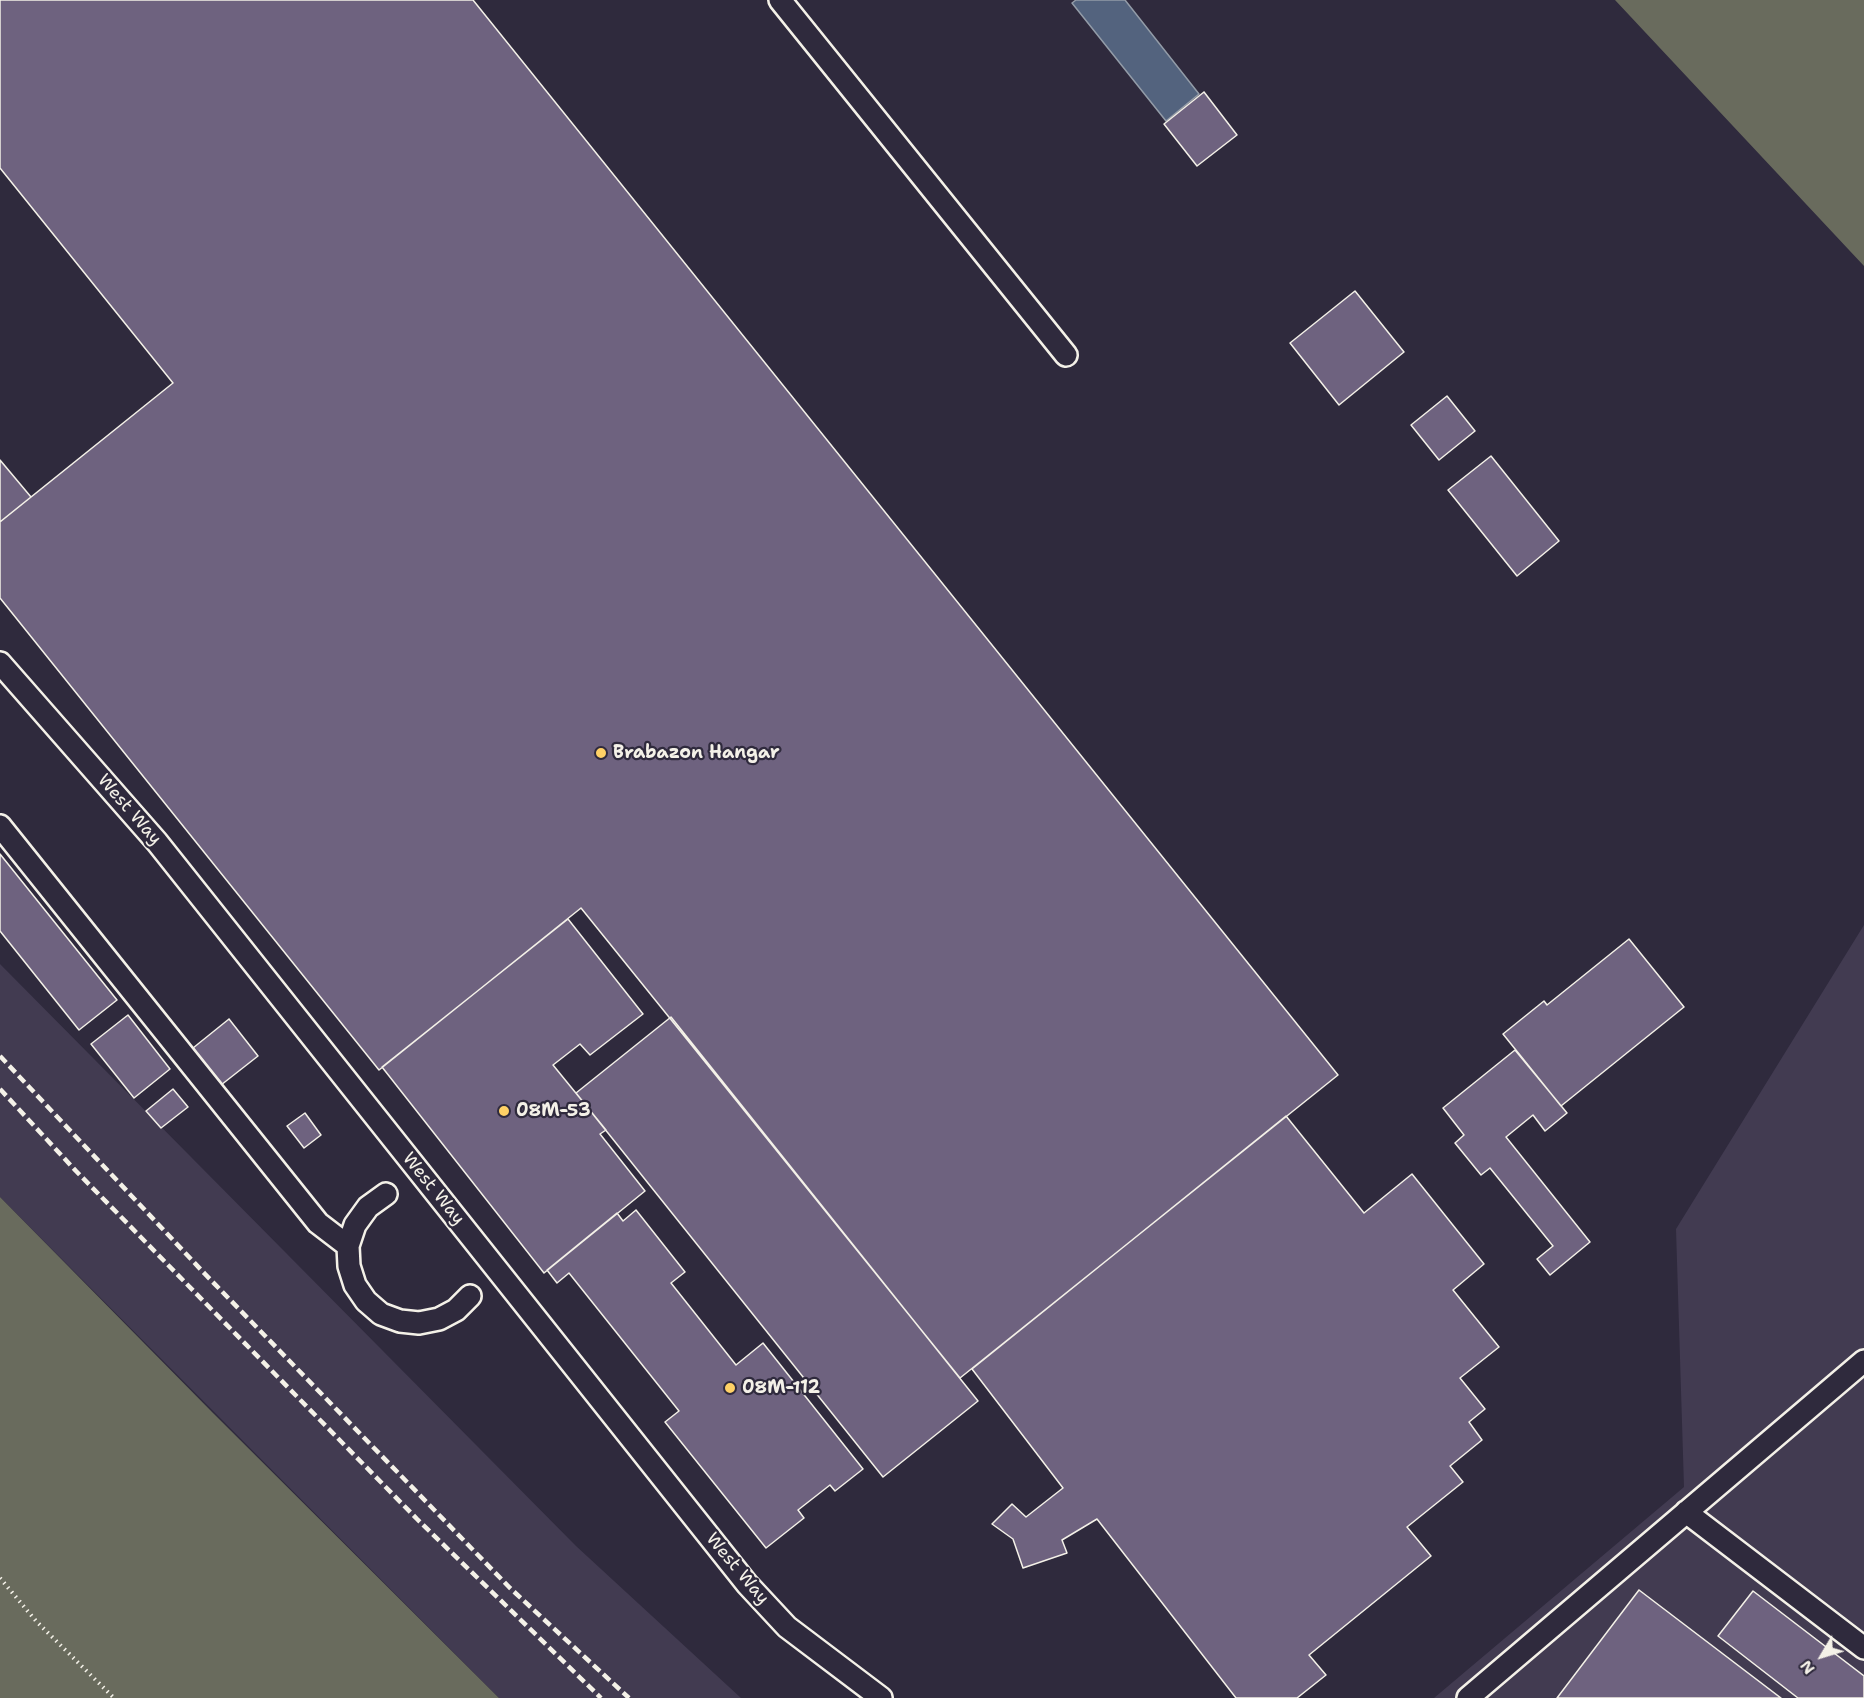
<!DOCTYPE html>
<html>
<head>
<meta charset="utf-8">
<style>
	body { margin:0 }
	#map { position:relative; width:1864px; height:1698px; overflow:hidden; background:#2f2a3d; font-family:"Shantell Sans",sans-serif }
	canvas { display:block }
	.north { position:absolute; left:1792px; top:1626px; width:60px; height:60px; -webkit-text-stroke:4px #2f2a3d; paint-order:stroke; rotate:232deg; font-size:16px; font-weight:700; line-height:24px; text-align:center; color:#f4f1e8 }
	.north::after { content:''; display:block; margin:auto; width:21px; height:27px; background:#f4f1e8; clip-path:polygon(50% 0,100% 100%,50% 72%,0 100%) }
</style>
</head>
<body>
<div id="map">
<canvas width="1864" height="1698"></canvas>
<div class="north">N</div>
</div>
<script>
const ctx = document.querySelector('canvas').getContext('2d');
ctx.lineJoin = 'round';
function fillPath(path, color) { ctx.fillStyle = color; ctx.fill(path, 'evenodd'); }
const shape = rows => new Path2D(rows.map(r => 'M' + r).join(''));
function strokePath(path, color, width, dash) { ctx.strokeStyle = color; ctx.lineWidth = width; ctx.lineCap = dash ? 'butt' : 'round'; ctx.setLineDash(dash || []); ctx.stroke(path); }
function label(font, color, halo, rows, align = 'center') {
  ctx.font = font + ' "Shantell Sans",sans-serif'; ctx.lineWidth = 4.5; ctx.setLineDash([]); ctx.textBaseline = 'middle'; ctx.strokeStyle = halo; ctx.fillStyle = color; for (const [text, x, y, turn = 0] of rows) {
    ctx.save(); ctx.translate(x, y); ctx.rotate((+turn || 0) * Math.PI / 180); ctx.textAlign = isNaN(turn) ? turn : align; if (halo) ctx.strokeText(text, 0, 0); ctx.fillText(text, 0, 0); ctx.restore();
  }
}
fillPath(shape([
	[1864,925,1864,1698,1434,1698,1684,1487,1676,1229],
	[0,964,576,1546,741,1698,499,1698,0,1197]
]), '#423b51');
fillPath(shape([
	[1615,0,1864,0,1864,266],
	[0,1197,213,1413,499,1698,0,1698]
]), '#696b5d');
const water = shape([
	[1076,0,1125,0,1199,94,1166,121,1072,3,1076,0]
]);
fillPath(water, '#53637e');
strokePath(water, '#939ca8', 1.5);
const building = shape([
	[0,0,473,0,1338,1075,960,1378,581,908,379,1070,0,598,0,522,173,383,0,168,0,0],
	[1204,92,1237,135,1197,166,1164,124,1204,92],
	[1355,291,1404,352,1339,405,1290,343,1355,291],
	[1447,396,1475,431,1439,460,1411,425,1447,396],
	[1491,456,1559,541,1517,576,1448,490,1491,456],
	[0,460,31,497,0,522,0,460],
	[0,854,117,1000,79,1030,0,931,0,854],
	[568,919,643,1014,590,1055,580,1044,553,1065,606,1130,600,1134,645,1191,544,1273,382,1067,568,919],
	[1629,939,1684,1007,1561,1106,1503,1034,1544,1001,1547,1005,1629,939],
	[128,1015,170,1069,134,1098,91,1044,128,1015],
	[671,1017,978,1401,883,1477,576,1093,671,1017],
	[229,1019,258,1056,221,1085,193,1048,229,1019],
	[1515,1050,1567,1113,1545,1131,1533,1115,1506,1137,1590,1242,1550,1275,1537,1259,1553,1246,1490,1168,1481,1175,1455,1143,1464,1135,1443,1108,1515,1050],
	[173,1089,188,1107,161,1128,146,1111,173,1089],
	[305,1113,321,1135,304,1148,287,1126,305,1113],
	[1286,1116,1364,1213,1412,1174,1484,1264,1453,1290,1499,1347,1460,1378,1485,1409,1469,1422,1482,1440,1450,1466,1463,1482,1407,1527,1431,1556,1309,1655,1326,1675,1297,1698,1236,1698,1097,1519,1062,1540,1067,1553,1023,1568,1013,1539,992,1524,1012,1504,1026,1517,1063,1488,972,1369,1286,1116],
	[636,1210,685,1272,671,1283,736,1365,763,1343,863,1469,835,1491,830,1485,798,1510,804,1518,766,1548,665,1422,679,1411,569,1273,557,1283,547,1270,617,1213,623,1221,636,1210],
	[1639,1590,1781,1698,1557,1698,1639,1590],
	[1753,1591,1864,1676,1864,1698,1798,1698,1718,1636,1753,1591]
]);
fillPath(building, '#6e627f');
strokePath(building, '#f4f1e8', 1.5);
const lane = shape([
	[780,0,1066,355],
	[0,663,157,842,747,1584,787,1627,881,1698],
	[0,826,318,1223,348,1246],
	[386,1194,368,1207,355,1225,348,1246,349,1266,355,1285,366,1301,381,1314,400,1321,419,1323,439,1319,456,1310,470,1296],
	[1686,1512,1864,1648],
	[1468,1698,1864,1361]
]);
strokePath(lane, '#f4f1e8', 26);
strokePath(shape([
	[0,1578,36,1621,114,1698]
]), '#f4f1e8', 4, [1.5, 4.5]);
strokePath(lane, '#2f2a3d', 21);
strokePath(shape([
	[0,1056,205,1274,510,1588,629,1698],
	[0,1089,76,1171,417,1519,601,1698]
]), '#f4f1e8', 4.5, [9, 4.5]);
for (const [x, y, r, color] of [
	[601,753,6,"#ffd166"],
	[504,1111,6,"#ffd166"],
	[730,1388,6,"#ffd166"]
]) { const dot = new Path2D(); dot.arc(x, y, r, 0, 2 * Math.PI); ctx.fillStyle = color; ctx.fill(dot); strokePath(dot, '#2f2a3d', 2); }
label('bold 18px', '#f4f1e8', '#2f2a3d', [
	["Brabazon Hangar",613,753],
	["08M-53",516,1111],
	["08M-112",742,1388]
], 'left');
label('18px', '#f4f1e8', '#2f2a3d', [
	["West Way",129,810,49],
	["West Way",433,1189,51],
	["West Way",737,1569,50]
]);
</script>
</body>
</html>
